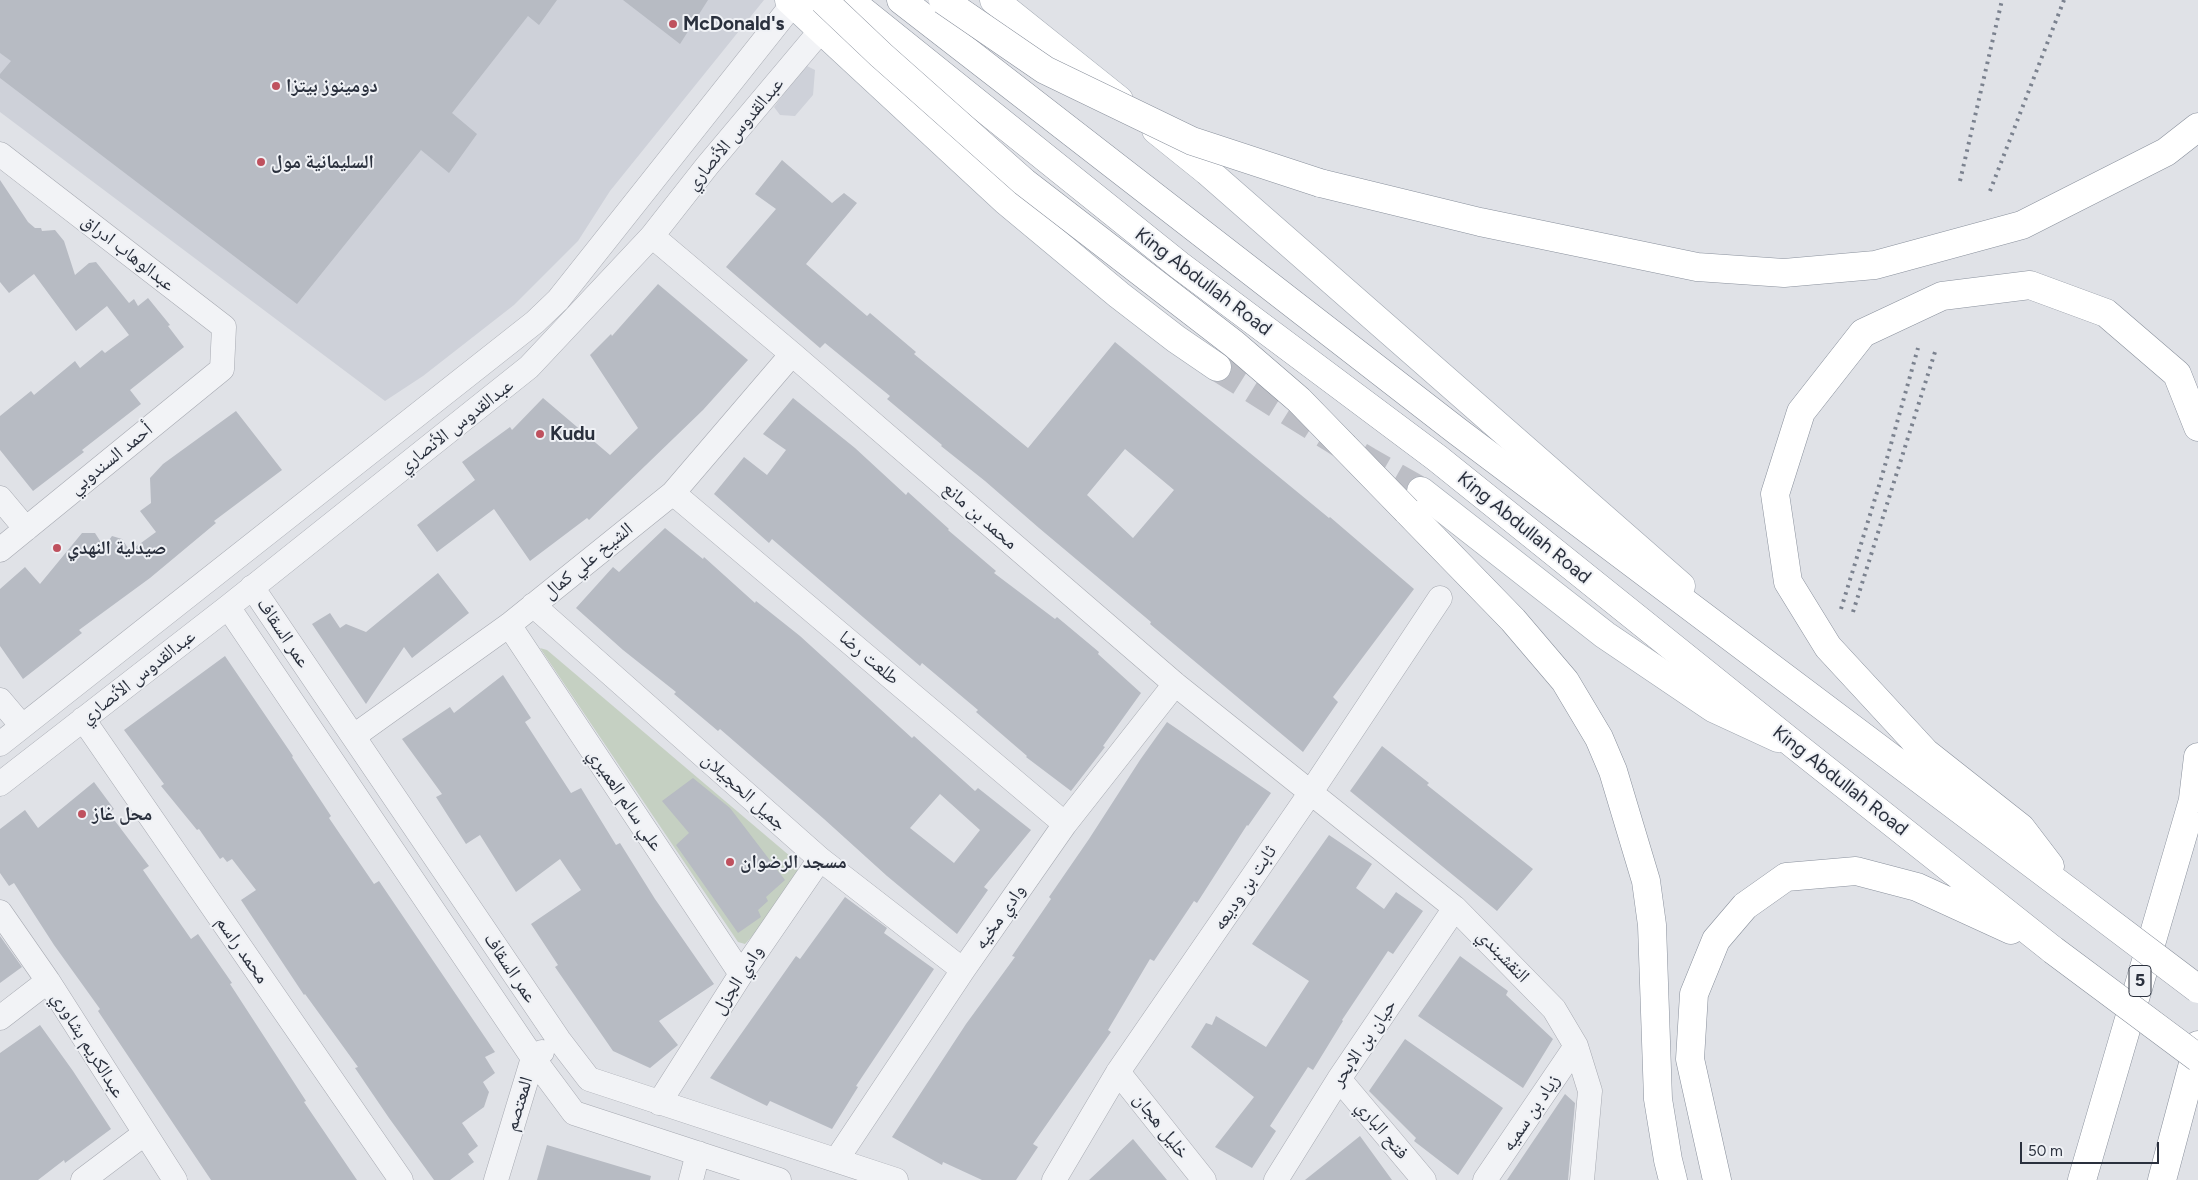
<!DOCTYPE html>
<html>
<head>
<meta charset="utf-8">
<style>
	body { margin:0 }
	#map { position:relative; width:2198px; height:1180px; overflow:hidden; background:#e0e2e7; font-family:Figtree,sans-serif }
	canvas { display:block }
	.scale { position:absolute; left:2020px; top:1142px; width:139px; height:22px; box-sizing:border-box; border:2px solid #2a303d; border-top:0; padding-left:6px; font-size:15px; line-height:18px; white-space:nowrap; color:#2a303d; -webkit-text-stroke:4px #eff1f5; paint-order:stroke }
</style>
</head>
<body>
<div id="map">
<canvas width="2198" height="1180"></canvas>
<div class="scale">50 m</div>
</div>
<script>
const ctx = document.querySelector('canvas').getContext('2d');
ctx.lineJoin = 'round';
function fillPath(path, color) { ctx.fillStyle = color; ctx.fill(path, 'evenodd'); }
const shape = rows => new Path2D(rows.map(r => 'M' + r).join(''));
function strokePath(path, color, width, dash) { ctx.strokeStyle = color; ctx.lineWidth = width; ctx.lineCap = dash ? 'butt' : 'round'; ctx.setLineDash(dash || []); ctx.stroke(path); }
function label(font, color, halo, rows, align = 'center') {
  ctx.font = font + ' Figtree,"Noto Naskh Arabic",sans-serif'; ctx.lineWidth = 4; ctx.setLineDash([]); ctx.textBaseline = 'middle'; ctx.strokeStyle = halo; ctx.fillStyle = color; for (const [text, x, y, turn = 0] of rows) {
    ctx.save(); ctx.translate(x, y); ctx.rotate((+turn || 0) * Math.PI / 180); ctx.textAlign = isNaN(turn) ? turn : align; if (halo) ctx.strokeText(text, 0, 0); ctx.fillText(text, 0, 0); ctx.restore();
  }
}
fillPath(shape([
	[0,0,764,0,610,191,578,241,514,305,423,376,385,401,0,112],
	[805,65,815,70,813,95,795,116,780,115,774,107]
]), '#ced1d9');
fillPath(shape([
	[540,648,547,650,797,862,798,870,758,930,745,944,738,942]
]), '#c5d0c2');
fillPath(shape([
	[0,0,557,0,539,25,528,16,452,113,477,134,449,173,421,150,297,304,0,78,0,74,11,61,0,53],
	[623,0,708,0,680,44],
	[782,160,832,203,844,193,857,203,806,264,867,316,870,313,916,352,914,354,1028,448,1115,342,1329,518,1330,517,1414,589,1333,697,1338,702,1303,752,1150,624,1151,622,1039,528,985,481,941,446,942,445,887,399,890,396,825,343,820,348,726,267,776,209,755,194],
	[1125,449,1174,490,1133,538,1087,495],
	[0,180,28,222,35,228,41,228,42,231,55,230,64,241,75,275,89,263,96,262,129,303,134,299,138,306,148,298,170,325,168,326,184,347,130,390,141,404,82,450,84,452,33,491,0,450,0,416,31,391,34,395,75,361,80,368,102,350,105,353,129,335,107,306,76,331,34,274,9,293,0,282],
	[658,284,748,360,703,410,589,520,587,518,530,561,494,509,437,552,417,525,475,480,462,462,510,427,512,430,543,398,610,455,638,428,590,355,611,334,612,336],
	[793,398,855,448,906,495,908,492,949,529,948,530,996,571,994,573,1055,619,1057,617,1099,652,1098,654,1141,693,1103,746,1105,747,1071,791,1026,757,1027,756,976,712,978,710,922,663,920,666,772,539,769,543,714,494,744,457,767,475,786,450,763,434],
	[236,411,282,470,214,521,216,523,150,578,79,630,82,633,23,679,0,646,0,589,25,567,40,584,82,533,95,533,104,547,112,536,122,539,130,551,156,532,140,511,151,503,150,478,163,464],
	[665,528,703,559,704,557,755,603,756,601,800,636,912,738,914,736,975,791,978,788,1031,830,984,887,988,890,957,934,887,876,824,819,720,729,718,731,674,694,676,692,623,650,576,608,613,567,619,572],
	[940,794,980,830,954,863,910,828],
	[438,573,469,613,412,658,404,647,366,704,312,624,330,613,340,628,346,624,366,632],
	[225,656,293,756,292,757,331,816,329,818,374,884,379,881,495,1052,485,1057,495,1073,483,1082,489,1092,484,1107,462,1123,478,1146,468,1154,474,1162,450,1180,434,1180,389,1118,355,1068,358,1067,305,994,304,995,241,900,256,890,232,859,227,862,223,857,220,859,199,829,197,830,161,786,164,784,124,730],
	[503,675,531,718,525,722,571,793,581,788,616,845,620,843,655,899,714,984,659,1021,678,1045,650,1068,613,1051,555,967,558,965,531,924,581,890,560,859,516,892,480,835,466,844,436,797,442,794,402,739,450,707,454,713],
	[1167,722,1271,793,1248,826,1247,825,1197,903,1194,901,1154,961,1150,959,1108,1030,1111,1032,1033,1144,1038,1147,1016,1180,982,1180,943,1162,942,1165,892,1137,966,1024,1015,957,1012,956,1051,899,1049,897,1089,839,1140,760],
	[1382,746,1429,783,1427,785,1533,869,1497,911,1350,791],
	[693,778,730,808,785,880,766,897,768,901,758,910,761,917,738,933,676,845,689,833,662,801],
	[94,782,114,809,109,813,149,866,143,870,191,939,198,934,232,983,230,984,306,1101,304,1102,357,1180,211,1180,98,1011,100,1009,54,945,14,883,9,886,0,873,0,829,25,810,38,828],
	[1329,835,1372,864,1356,888,1384,909,1396,892,1423,911,1393,954,1388,951,1342,1020,1343,1021,1313,1070,1308,1067,1270,1126,1276,1131,1252,1168,1215,1147,1254,1097,1191,1047,1206,1023,1212,1025,1216,1016,1266,1047,1309,981,1252,944],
	[845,897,887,928,884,933,934,969,856,1086,858,1087,832,1129,770,1101,767,1106,710,1078,796,956,800,959],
	[0,936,22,967,0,983],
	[1460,956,1508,991,1506,995,1553,1039,1523,1088,1418,1016],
	[40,1025,73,1071,111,1129,65,1163,64,1160,38,1180,0,1180,0,1053],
	[1405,1039,1503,1108,1458,1175,1414,1141,1416,1138,1369,1091],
	[1565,1094,1575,1103,1568,1180,1507,1180],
	[1360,1136,1392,1180,1305,1180],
	[1133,1139,1167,1180,1089,1180],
	[547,1145,651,1176,650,1180,537,1180]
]), '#b7bbc3');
strokePath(shape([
	[1217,367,1368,461,1421,491]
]), '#bcbec5', 28, [28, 14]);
const minor = shape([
	[0,154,224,327,222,369,0,550],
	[652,236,792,354,1175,684,1455,908,1554,1009,1576,1046,1590,1091,1582,1180],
	[673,493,1065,824],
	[0,498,26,529],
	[252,587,559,1040,589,1079,896,1180],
	[533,605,820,859,963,970],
	[228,607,533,1058,574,1113,779,1180],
	[509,625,741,974],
	[0,700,22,726],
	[83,719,401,1180],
	[354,736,509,625,673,493,792,354],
	[0,744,535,322,558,300,796,0],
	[0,784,228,607,529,367,652,236,707,166,833,16],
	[0,912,48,981,175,1180],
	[0,1018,48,981],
	[1118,1072,1204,1180],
	[1339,1079,1424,1180],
	[659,1103,741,974,820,859],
	[837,1159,963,970,1065,824,1175,684],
	[83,1180,144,1134],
	[496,1180,533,1058,542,1052],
	[691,1180,698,1153],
	[1054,1180,1118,1072,1311,792,1440,598],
	[1276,1180,1339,1079,1455,908],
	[1485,1180,1576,1046]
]);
const major = shape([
	[789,0,1006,201,1119,295,1176,339,1217,367],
	[994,0,1119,100],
	[1156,130,1207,171,1681,586],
	[1421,491,1605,635,1713,708,1778,738]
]);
const highway = shape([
	[849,0,1179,265,1437,458,1797,747,2053,950],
	[901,0,1457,431,2071,893],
	[1320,183,1480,222,1697,267,1784,273,1875,265,2022,225,2166,152,2198,127],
	[1407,511,1513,620,1565,681,1599,738,1613,771,1646,881,1652,925,1658,1099,1668,1160,1673,1180],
	[2193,799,2198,757],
	[2050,866,2021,828,1926,753,1828,647,1788,582,1775,494,1801,412,1863,333,1942,296,2030,285,2106,313,2177,374,2198,427],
	[1717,1180,1690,1059,1694,994,1716,940,1745,906,1786,877,1856,871,1917,887,2011,930],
	[2082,1180,2198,783],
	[2162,1180,2198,1045]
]);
strokePath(minor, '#a6a9b1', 25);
strokePath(major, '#a0a7b1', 29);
strokePath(highway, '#89909c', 29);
strokePath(minor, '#f2f3f6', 24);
strokePath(major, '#fff', 28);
strokePath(highway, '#fff', 28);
strokePath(shape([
	[1960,181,2002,0],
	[1990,191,2064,0],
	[1841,609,1882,476,1918,348],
	[1853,612,1935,352]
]), '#7b828f', 4, [2.5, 5]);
const highwayBridge = shape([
	[823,0,881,55,1024,182,1234,344,1299,400,1407,511],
	[943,0,1045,70,1192,141,1320,183],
	[2071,893,2198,989],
	[2053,950,2198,1058]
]);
strokePath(highwayBridge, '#89909c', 29, []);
strokePath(highwayBridge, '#fff', 28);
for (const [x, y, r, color] of [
	[673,24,5,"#bf515e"],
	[276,86,5,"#bf515e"],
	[261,162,5,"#bf515e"],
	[540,434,5,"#bf515e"],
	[57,548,5,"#bf515e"],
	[82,814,5,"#bf515e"],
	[730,862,5,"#bf515e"]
]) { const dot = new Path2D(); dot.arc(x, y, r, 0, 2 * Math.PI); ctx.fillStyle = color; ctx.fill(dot); strokePath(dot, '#eff1f5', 2); }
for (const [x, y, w] of [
	[2140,981,22]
]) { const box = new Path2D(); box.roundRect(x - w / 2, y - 15.5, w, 31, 4); ctx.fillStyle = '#eff1f5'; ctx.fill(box); strokePath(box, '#2a303d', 1); }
label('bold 18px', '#2a303d', null, [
	["5",2140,981]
]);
label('bold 19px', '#2a303d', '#eff1f5', [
	["McDonald's",683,24],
	["دومينوز بيتزا",286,86],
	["السليمانية مول",271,162],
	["Kudu",550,434],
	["صيدلية النهدي",67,548],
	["محل غاز",92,814],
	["مسجد الرضوان",740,862]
], 'left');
label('19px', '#2a303d', '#eff1f5', [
	["عبدالقدوس الأنصاري",735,134,-50],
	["عبدالوهاب ادراق",128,253,38],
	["King Abdullah Road",1203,282,37],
	["عبدالقدوس الأنصاري",456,426,-38],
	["أحمد السندوبي",111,459,-39],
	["محمد بن مانع",980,516,41],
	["King Abdullah Road",1524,528,39],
	["الشيخ علي كمال",588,561,-39],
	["عمر السقاف",283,633,56],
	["طلعت رضا",869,658,40],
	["عبدالقدوس الأنصاري",138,677,-38],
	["King Abdullah Road",1840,781,38],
	["جميل الحجيلان",744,792,42],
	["علي سالم العميري",625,800,56],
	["ثابت بن وديعه",1245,888,-56],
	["وادي مخيه",1000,917,-55],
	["محمد راسم",242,950,55],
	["النقشبندي",1503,956,46],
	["عمر السقاف",510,968,56],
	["وادي الجزل",738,980,-57],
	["حيان بن الابحر",1364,1043,-56],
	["عبدالكريم بشاوري",88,1045,58],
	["المعتصم",519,1104,-73],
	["زياد بن سميه",1531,1113,-56],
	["خليل هجان",1161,1126,52],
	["فتح الباري",1382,1130,50]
]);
</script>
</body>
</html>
